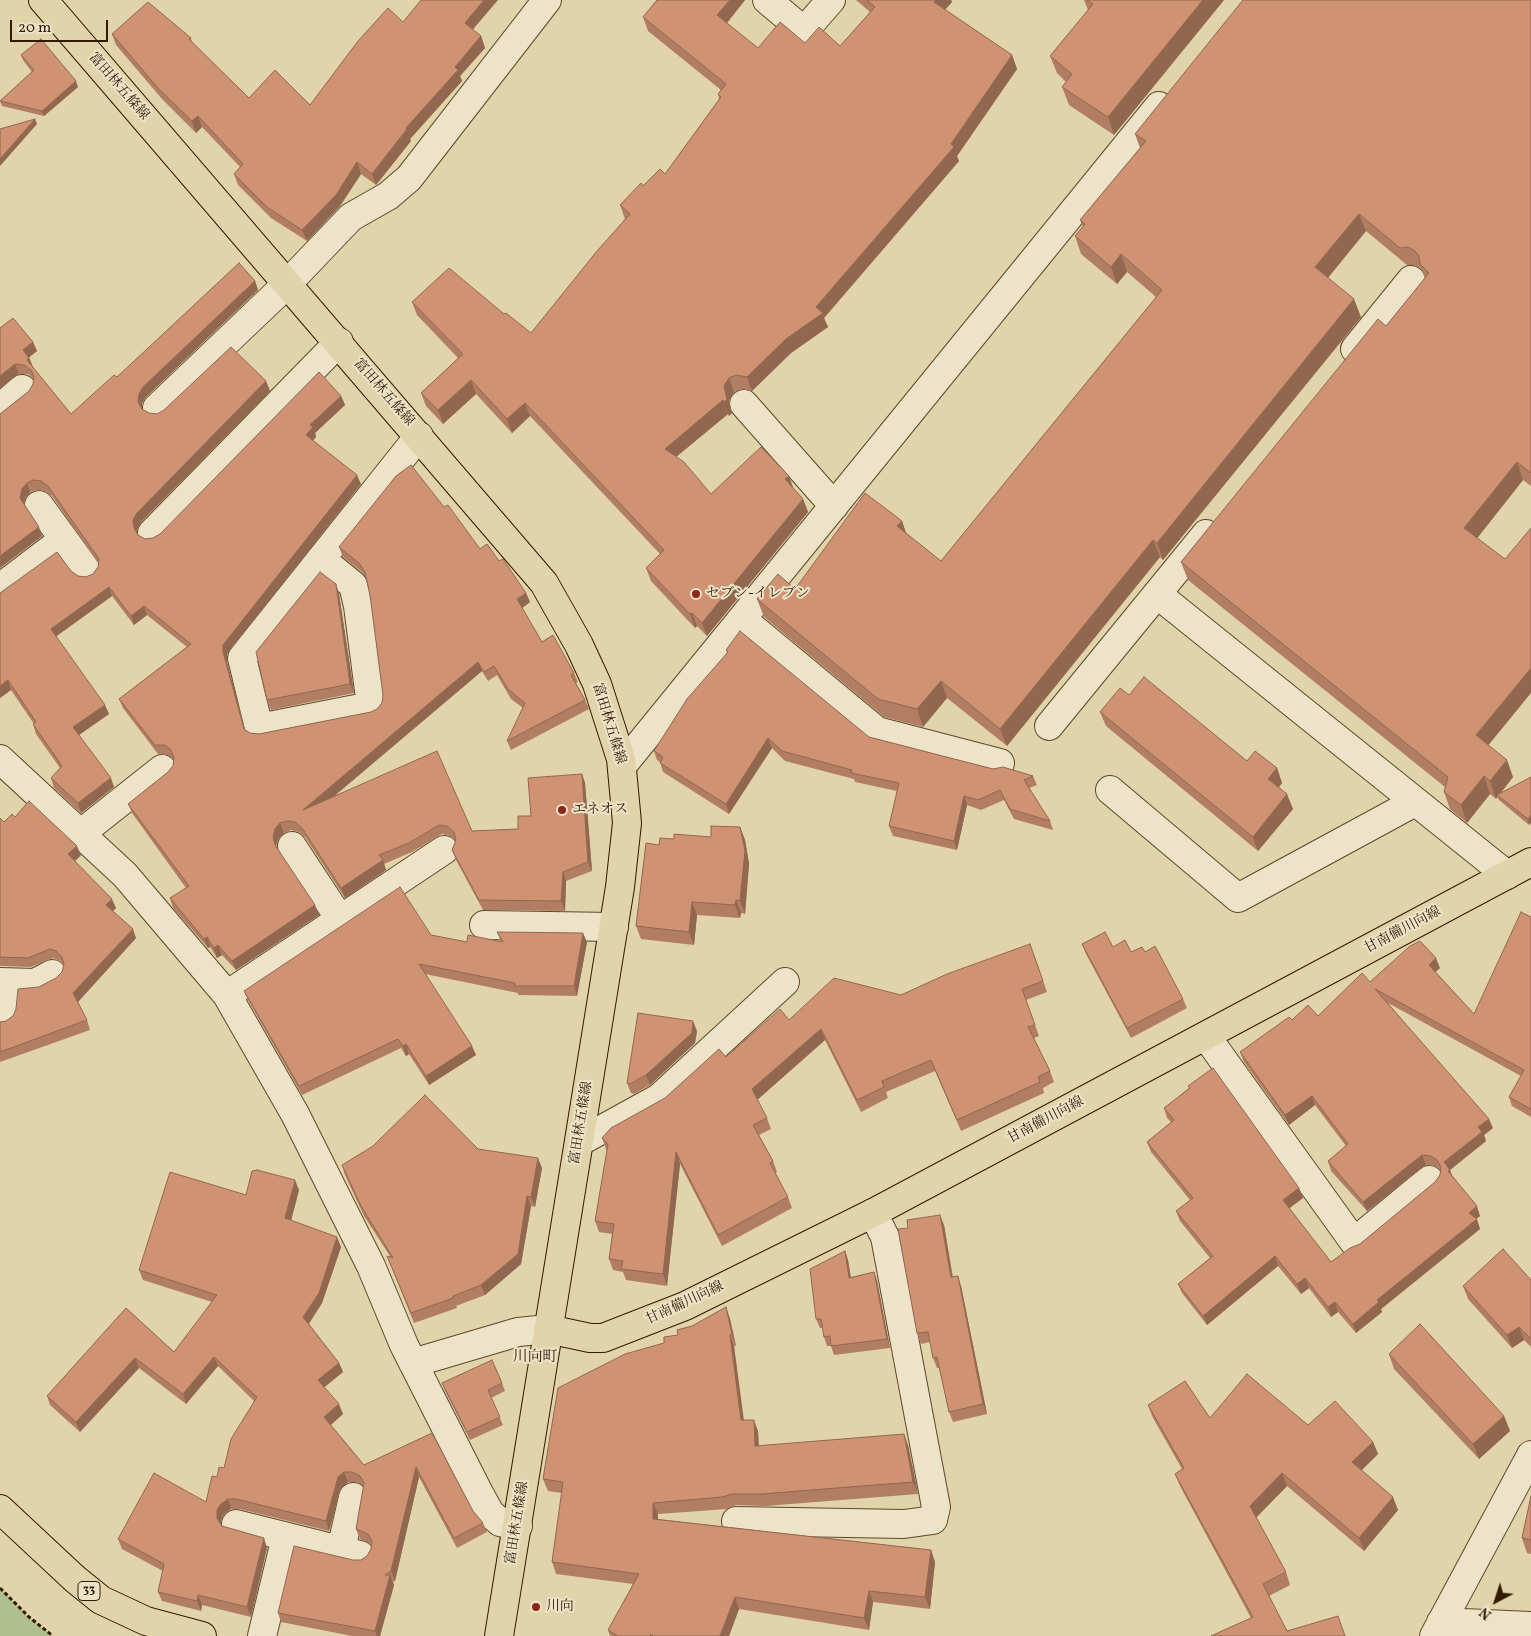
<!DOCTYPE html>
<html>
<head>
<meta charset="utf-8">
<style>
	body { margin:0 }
	#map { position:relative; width:1531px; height:1636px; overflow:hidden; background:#e2d4aa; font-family:Vollkorn,serif }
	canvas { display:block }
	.north { position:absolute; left:1471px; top:1576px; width:50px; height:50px; -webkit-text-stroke:4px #ece3c8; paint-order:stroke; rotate:220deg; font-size:14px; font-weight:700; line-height:20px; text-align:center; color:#321a01 }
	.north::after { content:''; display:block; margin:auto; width:18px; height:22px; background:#321a01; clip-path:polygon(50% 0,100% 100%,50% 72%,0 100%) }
	.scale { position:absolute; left:10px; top:20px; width:98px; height:22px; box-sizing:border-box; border:2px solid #321a01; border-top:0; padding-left:6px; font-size:15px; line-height:18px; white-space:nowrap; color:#321a01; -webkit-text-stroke:4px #ece3c8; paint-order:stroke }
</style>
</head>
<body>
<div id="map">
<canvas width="1531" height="1636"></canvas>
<div class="north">N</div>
<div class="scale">20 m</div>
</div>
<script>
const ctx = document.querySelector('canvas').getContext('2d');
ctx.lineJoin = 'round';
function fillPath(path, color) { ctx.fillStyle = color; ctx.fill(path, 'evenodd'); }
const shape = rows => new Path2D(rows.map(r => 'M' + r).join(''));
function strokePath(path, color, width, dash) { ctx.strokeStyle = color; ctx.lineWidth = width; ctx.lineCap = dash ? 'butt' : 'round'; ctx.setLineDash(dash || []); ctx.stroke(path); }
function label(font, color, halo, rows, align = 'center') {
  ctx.font = font + ' Vollkorn,"Noto Serif JP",serif'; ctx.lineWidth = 4; ctx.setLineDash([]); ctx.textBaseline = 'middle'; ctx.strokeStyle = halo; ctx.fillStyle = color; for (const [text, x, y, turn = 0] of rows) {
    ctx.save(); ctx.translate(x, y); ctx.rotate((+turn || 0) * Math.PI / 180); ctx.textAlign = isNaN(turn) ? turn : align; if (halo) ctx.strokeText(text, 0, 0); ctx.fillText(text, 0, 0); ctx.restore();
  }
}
fillPath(shape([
	[0,1588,29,1617,53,1636,0,1636]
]), '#aebe8d');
const minor = shape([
	[767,0,804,31,831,0],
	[1355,349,1411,280],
	[744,404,834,506],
	[0,408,22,389],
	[157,408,288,283,351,217,388,196,409,178,547,0],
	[39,505,87,571],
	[152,533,339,342],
	[321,559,353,585,358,606,371,706,259,728,242,658,419,436],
	[0,588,64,539],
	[1157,594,1507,875],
	[742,619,877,731,1000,763],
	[1049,726,1206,534],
	[0,759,125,875,227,995,295,1114,371,1266,404,1345,479,1493,490,1513,500,1522,518,1526],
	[622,766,1159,106],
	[1110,790,1238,898,1415,802],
	[80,834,162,769],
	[292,846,340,919],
	[484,925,614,927],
	[0,982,35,983,52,974],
	[227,995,444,850],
	[4,1016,8,983],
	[1206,1036,1354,1242,1429,1180],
	[579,1142,659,1098,785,982],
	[413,1363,518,1332,548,1329],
	[736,1521,904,1524,933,1520,936,1507,885,1237,873,1213],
	[236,1524,360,1555],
	[341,1550,353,1497],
	[1441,1622,1531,1626],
	[262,1636,286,1537],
	[1434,1636,1531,1455]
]);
const major = shape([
	[43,0,544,583,579,645,597,684,621,759,627,823,620,887,499,1636],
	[548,1329,590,1338,603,1338,685,1306,873,1213,1531,862],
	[0,1509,75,1579,101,1600,146,1621,202,1636]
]);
strokePath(minor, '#5e482b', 30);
strokePath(major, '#321a01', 30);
strokePath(shape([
	[0,1588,29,1617,53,1636]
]), '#321a01', 3, [4, 2.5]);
strokePath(minor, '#ece3c8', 28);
strokePath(major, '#e2d4aa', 28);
fillPath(shape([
	[657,0,745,0,727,23,758,48,805,43,840,46,870,12,856,0,951,0,952,2,945,10,1012,55,1017,69,957,156,959,161,824,318,828,327,791,353,752,391,741,389,734,392,729,400,732,413,729,416,728,414,676,457,711,494,793,488,803,499,808,512,707,636,697,626,695,628,651,581,646,568,660,554,530,416,512,433,476,394,443,424,426,406,421,393,458,358,417,315,412,302,504,314,531,333,625,219,620,205,643,186,665,174,719,99,718,94,721,90,648,31,643,17],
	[1084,0,1224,0,1114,135,1069,105,1062,87,1066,82,1057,73,1050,56,1088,10],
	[1531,0,1531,486,1523,480,1477,538,1488,745,1513,777,1501,793,1531,777,1529,825,1499,800,1497,797,1496,799,1490,794,1467,823,1450,809,1444,792,1445,787,1188,580,1181,562,1386,326,1425,278,1421,268,1414,265,1407,265,1366,231,1328,278,1361,317,1163,560,1160,557,1007,746,947,698,923,727,884,717,764,617,757,599,795,589,902,521,906,533,941,561,1156,297,1127,272,1117,284,1081,254,1075,236,1083,227,1080,220,1140,148,1135,134],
	[403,22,473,30,481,36,485,48,460,76,462,81,410,139,411,141,376,185,361,174,340,206,307,241,271,218,238,185,234,174,240,167,202,127,196,133,162,99,116,45,112,34,191,38,192,43,249,98,310,105],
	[21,55,78,87,44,116,2,106,0,101,32,72,23,60],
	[255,281,258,290,146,397,142,403,142,409,149,413,157,414,266,381,270,391,141,522,137,530,137,533,138,535,145,539,153,538,160,534,341,396,345,405,315,433,316,437,313,440,361,484,227,654,227,662,245,730,250,733,259,734,371,712,377,709,382,703,383,695,370,595,366,578,363,573,343,557,339,547,444,507,480,549,499,561,526,593,530,602,522,608,542,642,574,673,578,682,576,683,585,700,589,709,511,750,507,741,523,708,511,699,497,675,488,681,482,671,333,797,472,831,518,829,531,816,582,774,585,783,592,871,566,881,565,911,483,910,456,860,452,850,456,841,450,836,442,834,412,852,384,864,386,870,345,898,305,837,299,832,291,830,284,833,278,839,276,846,319,915,236,970,222,955,217,958,210,947,208,948,173,908,170,898,186,888,132,813,128,804,168,772,173,766,174,759,168,755,158,754,123,708,119,699,187,647,147,615,134,625,112,596,56,636,109,714,79,735,114,787,81,813,54,788,51,778,60,768,36,734,33,724,34,724,11,690,0,698,0,593,71,571,78,576,86,577,93,574,98,567,98,563,52,496,45,491,37,490,30,492,25,498,24,504,42,536,0,568,29,391,33,384,34,379,28,374,19,374,0,388,0,328,33,342,37,351,29,357,33,367,71,414,117,377],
	[336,584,339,594,354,693,271,710,267,700],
	[726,650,869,737,993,769,1033,776,1037,785,1029,788,1050,821,1053,830,1014,819,1004,800,981,810,967,805,957,850,893,836,889,826,897,791,855,782,854,779,785,761,772,748,729,814,663,772,660,762,657,760,654,751,727,653],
	[1129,695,1247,761,1277,768,1282,783,1279,787,1293,809,1258,851,1106,726,1100,712],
	[15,817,81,855,75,861,116,908,113,911,136,938,78,1002,87,1020,90,1030,0,1062,0,1022,6,1021,13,1016,39,987,56,978,62,972,64,965,60,961,53,958,31,967,0,966,0,818,4,822],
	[740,827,745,840,749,864,745,914,741,913,740,918,697,915,694,945,641,939,636,926,659,845,674,839,711,837],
	[1531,917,1531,1117,1512,1106,1509,1097,1521,1076,1388,1003,1493,1128,1484,1135,1486,1141,1450,1170,1452,1175,1480,1216,1476,1219,1480,1229,1381,1309,1382,1312,1356,1333,1338,1312,1331,1317,1309,1288,1301,1294,1278,1266,1207,1325,1182,1293,1178,1284,1210,1258,1180,1221,1176,1211,1190,1200,1151,1152,1147,1142,1171,1122,1167,1118,1164,1108,1189,1088,1188,1086,1299,1188,1303,1198,1289,1208,1331,1262,1360,1244,1435,1182,1440,1175,1441,1170,1435,1166,1426,1165,1367,1211,1331,1171,1328,1161,1346,1146,1315,1105,1289,1125,1244,1062,1240,1052,1292,1020,1318,1016,1370,982,1440,968,1435,972,1474,1014],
	[497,932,587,942,577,996,518,995,518,993,425,974,476,1055,429,1085,409,1054,406,1056,401,1048,302,1095,248,1000,244,991,431,935,467,942,501,941],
	[1030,944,1047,992,1026,1000,1039,1036,1034,1038,1050,1071,1054,1082,1043,1088,1044,1093,961,1131,935,1071,886,1092,888,1098,861,1112,825,1040,757,1100,767,1118,771,1129,759,1135,773,1161,777,1172,775,1173,788,1197,792,1208,722,1246,680,1164,667,1286,626,1280,623,1272,613,1270,609,1259,612,1234,599,1232,595,1221,607,1150,606,1149,602,1138,665,1098,726,1057,789,1020,901,995],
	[1082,944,1113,947,1131,952,1145,952,1183,999,1187,1008,1131,1038,1086,954],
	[697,1031,695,1043,650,1085,634,1094,631,1093,627,1083],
	[478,1149,542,1168,535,1207,531,1206,521,1264,485,1295,456,1306,457,1308,414,1323,387,1256,390,1256,364,1216,345,1175,342,1165],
	[299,1190,291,1221,341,1247,322,1303,309,1324,339,1363,343,1372,324,1387,343,1414,331,1425,364,1465,432,1433,473,1511,483,1523,487,1532,457,1548,419,1477,395,1581,393,1582,394,1585,380,1636,352,1636,281,1622,278,1613,353,1560,361,1560,367,1556,371,1549,371,1544,360,1539,356,1529,364,1486,356,1482,348,1482,341,1487,329,1531,240,1509,231,1509,224,1514,221,1520,221,1524,222,1526,267,1548,251,1617,202,1605,201,1611,162,1601,158,1592,163,1571,122,1549,118,1539,206,1502,217,1477,224,1468,254,1401,218,1366,186,1404,139,1368,80,1432,50,1405,47,1396,126,1308,174,1352,212,1302,143,1280,139,1270,246,1195],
	[944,1225,953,1277,961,1286,987,1414,953,1422,949,1412,939,1368,937,1368,933,1358,930,1342,921,1344,917,1333],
	[845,1251,848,1260,851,1277,874,1272,877,1281,890,1348,834,1355,831,1346,827,1346,824,1337,823,1328,820,1328,816,1319],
	[1531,1280,1531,1347,1524,1340,1512,1348,1468,1299,1463,1286],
	[726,1307,730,1319,736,1346,734,1346,744,1420,758,1431,759,1446,908,1445,918,1494,765,1506,736,1505,727,1509,658,1514,658,1519,931,1550,935,1562,930,1609,873,1602,869,1630,739,1609,729,1636,610,1636,608,1630,633,1584,556,1574,552,1562,562,1493,548,1491,543,1479,664,1343],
	[1389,1354,1504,1416,1510,1431,1479,1459,1394,1369],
	[442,1383,502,1383,505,1391,491,1398,503,1425,470,1440,445,1391],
	[1148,1405,1210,1418,1308,1425,1373,1442,1378,1454,1361,1470,1398,1510,1364,1551,1287,1486,1256,1517,1286,1572,1290,1585,1269,1596,1287,1631,1345,1636,1211,1636,1251,1618,1180,1486,1175,1474,1182,1469,1153,1418],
	[1531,1496,1531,1554,1527,1553,1522,1538]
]), '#b27e63');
fillPath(shape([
	[484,0,498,0,469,34,465,23],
	[730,0,745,0,722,29,717,15],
	[936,0,951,0,952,2,939,16,934,2],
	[1203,0,1224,0,1114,135,1108,117],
	[481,36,485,48,460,76,462,81,410,139,411,141,376,185,372,174,406,128],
	[1012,55,1017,69,957,156,959,161,824,318,828,327,791,353,752,391,747,377,816,307,951,144],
	[76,81,78,87,44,116,42,111],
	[198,116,202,127,196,133,192,121],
	[35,119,37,124,0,166,0,159],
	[357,162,361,174,340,206,307,241,302,230],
	[1359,214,1366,231,1322,285,1315,267],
	[1121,254,1127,272,1117,284,1111,267],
	[255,281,258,290,146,397,142,403,142,411,138,402,139,394,143,387],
	[1354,299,1361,317,1163,560,1157,543],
	[33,342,37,351,27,359,23,350],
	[29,358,33,367,27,360],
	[15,364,19,374,0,388,0,376],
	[729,378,734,392,729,400,732,413,729,416,724,402,724,386],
	[471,380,476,394,443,424,438,410],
	[266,381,270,391,141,522,137,530,137,538,134,528,133,520,137,513],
	[341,396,345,405,315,433,316,437,309,444,306,435,310,425],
	[723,400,728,414,670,462,665,449],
	[525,403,530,416,512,433,507,419],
	[1517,462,1523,480,1471,546,1464,528],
	[357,475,361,484,227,654,227,662,247,738,244,729,223,652,223,645],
	[789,476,794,490,785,479],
	[27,483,30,492,25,498,24,507,20,498,22,489],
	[803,499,808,512,707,636,702,623],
	[902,521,908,539,897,526],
	[39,527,42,536,0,568,0,556],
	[1153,540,1160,557,1007,746,1000,729],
	[336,584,339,594,354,693,350,684],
	[109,587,112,596,54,638,51,629],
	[526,593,530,602,521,609,517,599],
	[144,606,147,615,134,625,131,616],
	[692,613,697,626,695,628,690,614],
	[478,662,482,671,306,820,303,810],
	[1531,668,1531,693,1482,753,1476,735],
	[8,680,11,690,0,698,0,686],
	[941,681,947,698,923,727,917,709],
	[105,705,109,714,76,737,73,727],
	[768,738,772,748,729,814,726,804],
	[1507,760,1513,777,1498,796,1497,795,1497,797,1496,799,1490,781],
	[1277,768,1282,783,1274,794,1268,779],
	[582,774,585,783,592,871,588,862],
	[1484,776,1490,794,1467,823,1461,805],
	[111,778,114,787,81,813,78,803],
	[1287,794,1293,809,1258,851,1253,837],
	[964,796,967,805,957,850,954,841],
	[1531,815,1531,823,1529,825,1528,819],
	[280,823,284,833,278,839,276,846,279,854,273,837,275,829],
	[740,827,745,840,749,864,745,914,740,901],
	[77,846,81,855,72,864,68,854],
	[383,860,386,870,345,898,341,888],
	[563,872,566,881,565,911,561,901],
	[112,899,116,908,110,914,106,905],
	[736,900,741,913,740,918,735,905],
	[692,902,697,915,694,945,689,932],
	[315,905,319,915,236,970,232,961],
	[133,929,136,938,77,1003,73,993],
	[583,933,587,942,577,996,574,986],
	[207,937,210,947,208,948,204,939],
	[218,945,222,955,217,958,214,948],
	[1436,958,1440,968,1432,975,1429,965],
	[693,1021,697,1031,695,1043,650,1085,646,1075],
	[821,1029,825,1040,756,1101,752,1089],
	[406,1044,409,1054,406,1056,403,1046],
	[472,1046,476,1055,429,1085,426,1076],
	[1312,1096,1315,1105,1289,1125,1285,1115],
	[1489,1119,1493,1128,1484,1135,1486,1141,1450,1170,1453,1180,1444,1162,1478,1127],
	[676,1152,680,1164,667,1286,663,1274],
	[1422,1155,1426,1165,1367,1211,1363,1202],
	[538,1158,542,1168,535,1207,531,1197],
	[295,1180,299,1190,289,1228,285,1218],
	[1299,1188,1303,1198,1287,1210,1283,1200],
	[527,1196,531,1206,521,1264,485,1295,481,1285],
	[1477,1206,1480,1216,1472,1222,1469,1213],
	[940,1215,944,1225,954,1288,951,1277],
	[1477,1219,1480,1229,1381,1309,1382,1312,1356,1333,1353,1324,1377,1300],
	[337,1237,341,1247,322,1303,307,1326,303,1317],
	[845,1251,848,1260,852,1287,849,1278],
	[1275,1256,1278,1266,1207,1325,1203,1316],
	[874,1272,877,1281,890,1348,887,1339],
	[958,1276,961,1286,987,1414,983,1404],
	[1305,1278,1309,1288,1301,1294,1297,1284],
	[1335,1302,1338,1312,1331,1317,1328,1307],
	[726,1307,730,1319,736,1346,732,1334],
	[1519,1327,1524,1340,1512,1348,1507,1335],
	[730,1335,734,1346,745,1432,741,1420],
	[214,1357,218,1366,186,1404,183,1394],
	[135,1358,139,1368,80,1432,76,1422],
	[339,1363,343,1372,321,1390,318,1380],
	[339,1404,343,1414,328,1427,324,1417],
	[1504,1416,1510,1431,1479,1459,1473,1444],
	[754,1420,758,1431,759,1458,755,1446],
	[904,1434,908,1445,918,1494,913,1482],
	[1373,1442,1378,1454,1357,1475,1352,1462],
	[416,1467,419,1477,395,1581,391,1571],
	[344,1472,348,1482,341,1487,329,1531,326,1521,338,1477],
	[1282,1473,1287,1486,1255,1519,1250,1506],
	[1393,1497,1398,1510,1364,1551,1359,1538],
	[228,1499,231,1509,224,1514,221,1520,221,1528,217,1518,217,1510,221,1504],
	[653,1503,658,1514,657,1530,653,1519],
	[264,1538,267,1548,251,1617,247,1607],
	[931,1550,935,1562,930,1609,925,1597],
	[390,1575,394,1585,380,1636,377,1636,375,1631],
	[869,1591,873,1602,869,1630,864,1618],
	[198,1595,202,1605,201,1611,197,1601],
	[735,1597,739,1609,729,1636,720,1636]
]), '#916750');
const building = shape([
	[421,0,484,0,465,23,481,36,455,67,458,70,406,128,407,129,372,174,357,162,336,195,302,230,267,207,234,174,243,164,198,116,192,121,158,88,112,34,148,2,191,38,189,39,249,98,275,70,310,105,358,41,388,8,403,22,421,0],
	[657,0,730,0,717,15,758,48,780,22,805,43,819,27,840,46,875,7,867,0,936,0,934,2,1012,55,951,144,954,147,816,307,823,313,786,339,747,377,736,375,729,378,724,386,727,399,724,402,723,400,665,449,684,462,711,494,761,447,789,476,785,479,803,499,702,623,692,613,690,614,646,568,664,550,525,403,507,419,471,380,438,410,421,393,463,354,412,302,449,268,504,314,506,313,531,333,597,251,630,214,620,205,641,183,643,186,660,169,665,174,721,97,718,94,726,84,643,17,657,0],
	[1087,0,1203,0,1108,117,1062,87,1072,74,1050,56,1093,4,1087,0],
	[1243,0,1531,0,1531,473,1517,462,1464,528,1505,559,1531,528,1531,668,1476,735,1507,760,1490,781,1484,776,1461,805,1444,792,1448,777,1181,562,1378,319,1386,326,1429,273,1420,264,1419,256,1415,251,1408,247,1400,248,1359,214,1315,267,1354,299,1157,543,1153,540,1000,729,941,681,917,709,878,699,757,599,778,574,795,589,865,493,902,521,897,526,941,561,1162,290,1121,254,1111,267,1075,236,1085,224,1080,220,1146,141,1135,134,1243,0],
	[41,39,76,81,42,111,0,101,34,70,21,55,41,39],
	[35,119,0,159,0,129,35,119],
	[239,263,255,281,143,387,139,394,138,402,142,409,149,413,157,414,164,410,231,347,266,381,137,513,133,520,134,528,138,535,145,539,153,538,160,534,319,372,341,396,310,425,313,427,306,435,357,475,223,645,223,652,244,729,250,733,259,734,371,712,377,709,382,703,383,695,370,595,365,572,359,563,339,547,396,476,411,465,444,507,448,505,480,549,487,544,499,561,503,559,526,593,517,599,542,642,553,635,574,673,571,675,585,700,507,741,525,703,508,689,494,666,484,672,478,662,303,810,437,751,472,831,518,829,518,816,531,816,528,778,582,774,588,862,563,872,561,901,479,900,452,850,456,840,454,832,447,826,439,825,409,843,379,855,383,860,341,888,302,828,295,822,287,821,280,823,275,829,273,837,275,845,315,905,232,961,218,945,214,948,207,937,204,939,170,898,189,886,128,804,168,772,173,766,174,758,171,750,165,745,155,745,119,699,191,644,144,606,131,616,109,587,51,629,105,705,73,727,111,778,78,803,51,778,62,766,33,724,36,722,8,680,0,686,0,593,57,552,71,571,78,576,86,577,93,574,98,567,99,559,48,486,41,481,33,480,27,483,22,489,20,498,39,527,0,556,0,414,29,391,33,384,34,376,31,370,24,365,15,364,0,376,0,328,13,318,33,342,23,350,29,358,27,360,71,414,114,375,117,377,239,263],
	[320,572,336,584,350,684,267,700,256,652,320,572],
	[740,631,869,737,993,769,1003,767,1033,776,1024,780,1050,821,1010,809,1000,790,978,800,964,796,954,841,889,826,899,783,851,773,852,770,782,751,768,738,726,804,660,763,663,757,654,751,687,699,728,652,726,650,740,631],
	[1144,677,1247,761,1255,751,1277,768,1268,779,1287,794,1253,837,1100,712,1120,688,1129,695,1144,677],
	[1531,777,1531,815,1528,819,1497,795,1531,777],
	[29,801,77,846,68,854,112,899,106,905,133,929,73,993,87,1020,0,1052,0,1022,6,1021,13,1016,16,1009,18,989,39,987,56,978,62,972,64,964,62,957,56,951,50,949,28,958,0,957,0,818,4,822,12,814,15,817,29,801],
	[711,826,740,827,745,851,740,901,736,900,735,905,692,902,689,932,636,926,646,843,659,845,660,838,674,839,674,834,711,837,711,826],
	[400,887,431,935,467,942,468,935,503,942,497,932,583,933,574,986,515,986,515,983,419,964,472,1046,426,1076,406,1044,403,1046,398,1039,299,1086,244,991,400,887],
	[1521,912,1531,917,1531,1109,1509,1097,1524,1070,1375,989,1489,1119,1478,1127,1482,1132,1444,1162,1450,1170,1448,1171,1477,1206,1469,1213,1477,1219,1377,1300,1379,1302,1353,1324,1335,1302,1328,1307,1305,1278,1297,1284,1275,1256,1203,1316,1178,1284,1213,1256,1176,1211,1193,1198,1147,1142,1174,1120,1164,1108,1190,1088,1188,1086,1213,1068,1299,1188,1283,1200,1331,1262,1350,1248,1360,1244,1435,1182,1440,1175,1441,1167,1437,1160,1431,1156,1422,1155,1363,1202,1328,1161,1348,1144,1312,1096,1285,1115,1240,1052,1289,1017,1292,1020,1308,1005,1318,1016,1362,973,1370,982,1410,946,1420,941,1436,958,1429,965,1474,1014,1521,912],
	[1105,932,1113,947,1125,940,1131,952,1142,947,1145,952,1155,946,1183,999,1127,1028,1082,944,1105,932],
	[1030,944,1043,981,1022,989,1035,1025,1028,1027,1050,1071,1038,1077,1040,1082,957,1120,931,1060,882,1081,884,1087,857,1100,821,1029,752,1089,767,1118,753,1125,773,1161,770,1163,788,1197,718,1235,676,1152,663,1274,621,1269,623,1261,609,1259,614,1224,595,1221,608,1144,602,1138,611,1128,665,1098,719,1049,726,1057,780,1009,789,1020,834,978,901,995,947,974,1030,944],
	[638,1013,693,1021,692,1033,646,1075,630,1084,627,1083,638,1013],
	[425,1095,478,1149,538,1158,531,1197,527,1196,518,1254,481,1285,453,1296,453,1298,411,1313,387,1256,393,1258,361,1206,342,1165,373,1146,425,1095],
	[257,1170,295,1180,285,1218,337,1237,319,1293,303,1317,339,1363,318,1380,339,1404,324,1417,364,1465,432,1433,473,1511,483,1523,454,1538,416,1467,391,1571,385,1575,390,1575,375,1631,278,1613,294,1546,353,1560,361,1560,367,1556,371,1549,372,1541,368,1534,356,1529,364,1483,360,1476,352,1472,344,1472,338,1477,326,1521,236,1499,228,1499,221,1504,217,1510,217,1518,222,1526,264,1538,247,1607,198,1595,197,1601,158,1592,164,1564,118,1539,154,1473,206,1502,212,1476,217,1477,219,1467,224,1468,231,1439,257,1397,214,1357,183,1394,135,1358,76,1422,47,1396,126,1308,174,1352,217,1295,139,1270,170,1172,246,1195,252,1171,257,1170],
	[940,1215,951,1277,958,1276,983,1404,949,1412,937,1357,933,1358,928,1332,917,1333,898,1229,908,1228,907,1220,940,1215],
	[1503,1249,1531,1280,1531,1339,1519,1327,1507,1335,1463,1286,1503,1249],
	[845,1251,849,1278,874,1272,887,1339,831,1346,830,1336,824,1337,821,1319,816,1319,810,1269,845,1251],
	[726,1307,732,1334,730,1335,741,1420,754,1420,755,1446,904,1434,913,1482,761,1494,732,1494,722,1497,653,1503,653,1519,931,1550,925,1597,869,1591,864,1618,735,1597,720,1636,653,1636,651,1634,650,1636,618,1636,608,1630,639,1574,552,1562,563,1482,543,1479,558,1388,625,1354,664,1343,664,1337,678,1335,677,1330,692,1326,726,1307],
	[1420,1324,1504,1416,1473,1444,1389,1354,1420,1324],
	[492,1360,502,1383,488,1390,500,1417,467,1432,442,1383,492,1360],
	[1247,1374,1308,1425,1335,1401,1373,1442,1352,1462,1393,1497,1359,1538,1282,1473,1250,1506,1286,1572,1263,1584,1287,1631,1338,1616,1345,1636,1211,1636,1253,1617,1175,1474,1184,1468,1148,1405,1185,1381,1210,1418,1247,1374],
	[1531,1496,1531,1540,1522,1538,1531,1496]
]);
fillPath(building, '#cf9373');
strokePath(building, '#916750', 1);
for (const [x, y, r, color] of [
	[696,594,5,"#8f2418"],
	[562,810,5,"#8f2418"],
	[536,1607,5,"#8f2418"]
]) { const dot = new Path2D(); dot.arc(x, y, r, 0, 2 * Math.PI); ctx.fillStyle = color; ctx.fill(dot); strokePath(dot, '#ece3c8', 2); }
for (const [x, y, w] of [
	[89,1591,22]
]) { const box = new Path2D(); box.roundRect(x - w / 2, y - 9.5, w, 19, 4); ctx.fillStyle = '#ece3c8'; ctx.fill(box); strokePath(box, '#321a01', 1); }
label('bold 12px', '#321a01', null, [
	["33",89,1591]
]);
label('14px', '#321a01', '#ece3c8', [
	["富田林五條線",118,87,49],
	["富田林五條線",383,393,49],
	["富田林五條線",608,724,73],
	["甘南備川向線",1403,931,-28],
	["甘南備川向線",1046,1121,-28],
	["富田林五條線",582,1123,-81],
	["甘南備川向線",685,1304,-25],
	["富田林五條線",518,1523,-81]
]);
label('14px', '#321a01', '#ece3c8', [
	["セブン-イレブン",706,594],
	["エネオス",572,810],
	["川向",546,1607]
], 'left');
label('15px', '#321a01', '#ece3c8', [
	["川向町",535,1358]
]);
</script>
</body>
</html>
